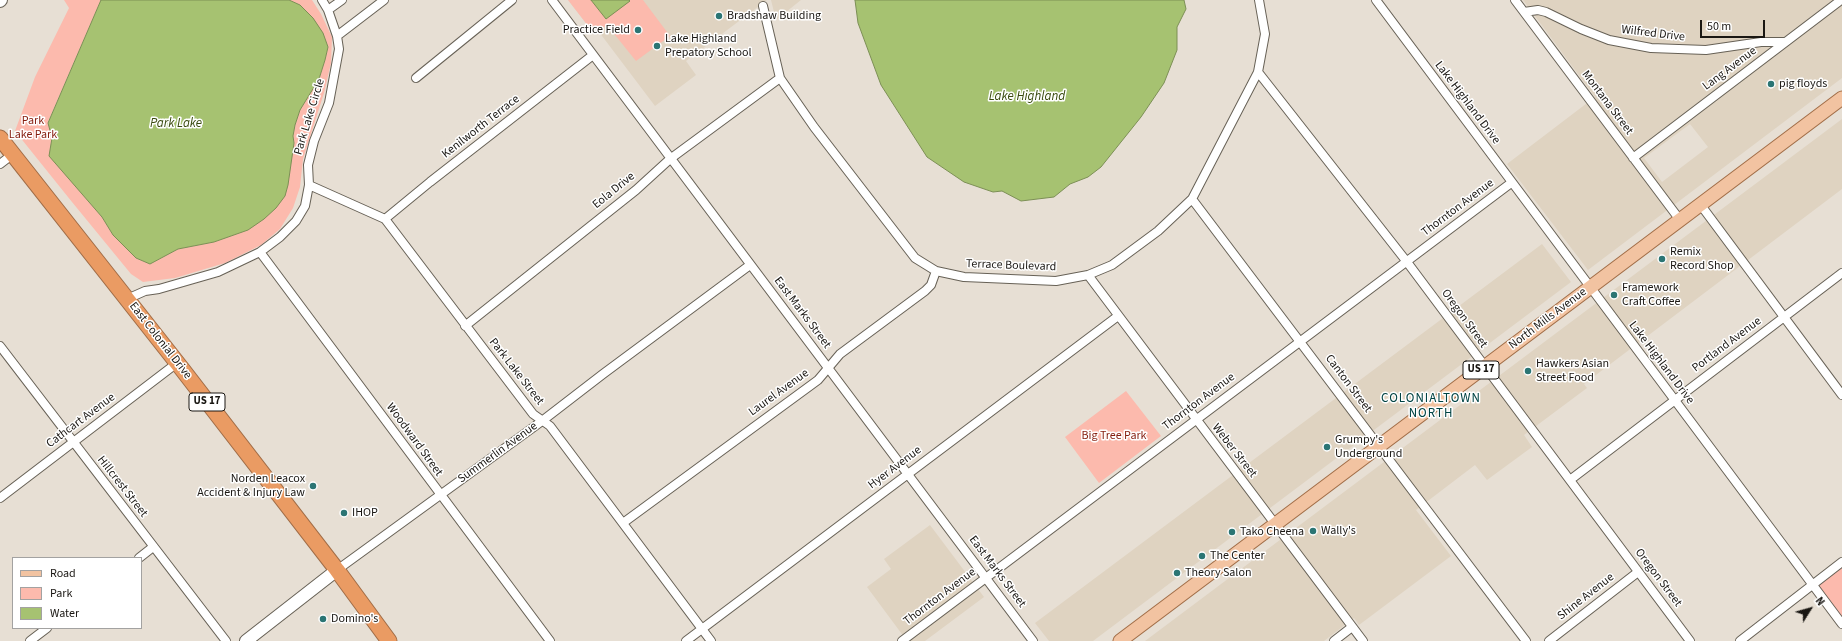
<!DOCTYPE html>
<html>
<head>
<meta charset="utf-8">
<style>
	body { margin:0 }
	#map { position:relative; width:1842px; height:641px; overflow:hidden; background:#e7dfd4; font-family:"Source Sans 3",sans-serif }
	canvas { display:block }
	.legend { position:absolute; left:12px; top:557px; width:130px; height:72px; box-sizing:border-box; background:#fff; border:1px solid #a3a2a1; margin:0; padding:5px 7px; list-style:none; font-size:12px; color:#1a1713 }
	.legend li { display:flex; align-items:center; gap:8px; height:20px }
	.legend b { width:20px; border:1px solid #a3a2a1 }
	.north { position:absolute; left:1790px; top:589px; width:40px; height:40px; -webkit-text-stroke:3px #fff; paint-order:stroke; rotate:53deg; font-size:11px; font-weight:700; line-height:16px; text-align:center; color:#1a1713 }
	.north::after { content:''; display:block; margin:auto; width:14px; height:18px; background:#1a1713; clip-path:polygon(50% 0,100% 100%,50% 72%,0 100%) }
	.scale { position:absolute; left:1700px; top:20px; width:65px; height:18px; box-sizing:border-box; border:2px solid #1a1713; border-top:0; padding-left:5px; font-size:12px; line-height:14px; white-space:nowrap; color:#1a1713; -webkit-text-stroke:3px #fff; paint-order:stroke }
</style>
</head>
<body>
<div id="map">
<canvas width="1842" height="641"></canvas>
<ul class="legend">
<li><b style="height:5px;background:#f2c3a1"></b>Road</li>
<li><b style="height:11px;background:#fcbaad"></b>Park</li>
<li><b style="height:11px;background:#a6c271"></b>Water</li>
</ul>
<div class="north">N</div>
<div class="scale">50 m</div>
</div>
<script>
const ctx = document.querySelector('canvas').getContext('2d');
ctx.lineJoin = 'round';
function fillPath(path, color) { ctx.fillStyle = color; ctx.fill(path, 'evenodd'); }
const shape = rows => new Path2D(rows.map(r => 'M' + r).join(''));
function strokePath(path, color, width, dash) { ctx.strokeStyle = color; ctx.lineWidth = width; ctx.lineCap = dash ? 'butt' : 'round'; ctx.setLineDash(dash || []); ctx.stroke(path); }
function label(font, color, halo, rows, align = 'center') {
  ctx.font = font + ' "Source Sans 3",sans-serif'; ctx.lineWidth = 3; ctx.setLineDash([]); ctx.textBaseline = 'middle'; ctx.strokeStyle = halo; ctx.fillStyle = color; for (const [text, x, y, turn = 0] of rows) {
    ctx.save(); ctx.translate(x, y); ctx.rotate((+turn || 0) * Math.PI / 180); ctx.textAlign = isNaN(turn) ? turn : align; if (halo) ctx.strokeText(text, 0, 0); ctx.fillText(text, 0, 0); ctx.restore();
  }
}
fillPath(shape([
	[568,0,767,0,686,61,696,75,655,106,596,28,592,31],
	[771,0,801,0,776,20],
	[1523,0,1842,0,1842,78,1588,270,1507,164,1595,97],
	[1690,124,1708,147,1662,182,1644,158],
	[1842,119,1842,189,1584,384,1587,388,1524,435,1532,447,1487,480,1475,465,1416,510,1451,556,1359,625,1354,618,1324,641,1145,641],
	[1542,244,1571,282,1093,641,1049,641,1035,623],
	[930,525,984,597,925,641,907,641,867,587,891,569,884,559]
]), '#dfd3c1');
fillPath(shape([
	[64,0,101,0,48,122,52,138,50,156,102,217,113,235,136,258,150,264,178,249,214,242,248,230,292,154,294,143,293,136,295,125,300,110,319,79,325,60,328,47,300,5,289,0,312,0,321,14,332,37,331,63,324,93,303,159,300,187,293,208,280,229,261,245,225,263,175,278,143,282,131,274,72,202,15,131,35,77,69,8],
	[568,0,643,0,670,36,636,61,607,25,598,31,596,28,592,31],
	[1126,391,1161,436,1099,483,1065,437],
	[1842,562,1842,624,1813,585]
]), '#fcbaad');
const water = shape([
	[101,0,289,0,300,5,313,18,323,33,328,47,325,60,319,79,300,110,295,125,293,136,294,143,288,185,285,196,276,208,264,219,248,230,214,242,178,249,150,264,136,258,113,235,102,217,49,156,52,138,48,123,101,0],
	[591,0,629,0,630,1,606,19,591,0],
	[855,0,1184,0,1186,9,1177,27,1177,50,1164,83,1141,117,1101,167,1088,177,1070,184,1054,197,1021,201,1002,191,993,192,964,182,927,157,881,85,858,23,855,0]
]);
fillPath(water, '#a6c271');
strokePath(water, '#7c8f55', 1);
const street = shape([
	[552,0,1033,641],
	[1376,0,1842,624],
	[1515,0,1680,220],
	[763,6,780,78,814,127,915,258,936,271,964,277,1056,281,1088,275,1112,265,1158,231,1192,199,1258,72,1265,34,1259,0],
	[328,10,342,0],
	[1524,12,1538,10,1546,12,1581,29,1609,40,1651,48,1706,50,1761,42,1785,42],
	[337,36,384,0],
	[1258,72,1407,262,1690,641],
	[416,78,512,0],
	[1633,158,1841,0],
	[0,164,13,154],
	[309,185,385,219,533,414,550,426,711,641],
	[1192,199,1526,641],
	[1700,204,1842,395],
	[385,219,430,182,593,55],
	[260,252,550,641],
	[1088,275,1363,641],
	[127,299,145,291,159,289,218,272,260,252,280,237,296,221,305,206,309,185,308,165,314,141,329,103,339,49,337,36,328,10,322,0],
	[465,326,636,190,670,159,780,78],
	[0,346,226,641],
	[1570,480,1842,273],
	[0,498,177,363],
	[623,523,818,380,840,354,925,291,931,285,936,271],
	[139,558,153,547],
	[337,570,542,421,603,374,750,265],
	[30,641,47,628],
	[686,641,1118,316],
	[902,641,1511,183],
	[1334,641,1352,627],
	[1549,641,1638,572],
	[1740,641,1842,562]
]);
const secondary = shape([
	[0,1,1,0],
	[246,641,337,570]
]);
const primary = shape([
	[1120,641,1842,98]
]);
const highway = shape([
	[0,138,182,369,337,570,389,641]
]);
strokePath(street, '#676156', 10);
strokePath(secondary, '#676156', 14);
strokePath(primary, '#a16d47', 15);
strokePath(highway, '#a16d47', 17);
strokePath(street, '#fff', 8);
strokePath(secondary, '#fff', 12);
strokePath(primary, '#f2c3a1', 13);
strokePath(highway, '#ea9b63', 15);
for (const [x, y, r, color] of [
	[719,16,4,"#2b7574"],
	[638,30,4,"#2b7574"],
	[657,46,4,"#2b7574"],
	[1771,84,4,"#2b7574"],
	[1662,259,4,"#2b7574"],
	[1614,295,4,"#2b7574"],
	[1528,371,4,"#2b7574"],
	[1327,447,4,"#2b7574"],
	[313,486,4,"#2b7574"],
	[344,513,4,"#2b7574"],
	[1313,531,4,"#2b7574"],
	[1232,532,4,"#2b7574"],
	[1202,556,4,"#2b7574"],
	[1177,573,4,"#2b7574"],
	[323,619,4,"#2b7574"]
]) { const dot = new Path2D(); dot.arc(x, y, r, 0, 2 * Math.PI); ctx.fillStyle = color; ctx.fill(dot); strokePath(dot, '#fff', 1.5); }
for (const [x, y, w] of [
	[1481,370,36],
	[207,402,36]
]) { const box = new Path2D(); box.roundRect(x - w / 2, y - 9, w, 18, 3); ctx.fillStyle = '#fff'; ctx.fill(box); strokePath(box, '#1a1713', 1); }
label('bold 11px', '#1a1713', null, [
	["US 17",1481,370],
	["US 17",207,402]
]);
label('12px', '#1a1713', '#fff', [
	["Bradshaw Building",727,16],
	["Practice Field",630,30,"right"],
	["Lake Highland",665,39],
	["Prepatory School",665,53],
	["pig floyds",1779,84],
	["Remix",1670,252],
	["Record Shop",1670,266],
	["Framework",1622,288],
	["Craft Coffee",1622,302],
	["Hawkers Asian",1536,364],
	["Street Food",1536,378],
	["Grumpy's",1335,440],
	["Underground",1335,454],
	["Norden Leacox",305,479,"right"],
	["Accident & Injury Law",305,493,"right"],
	["IHOP",352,513],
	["Wally's",1321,531],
	["Tako Cheena",1240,532],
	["The Center",1210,556],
	["Theory Salon",1185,573],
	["Domino's",331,619]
], 'left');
label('12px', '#1a1713', '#fff', [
	["Wilfred Drive",1653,34,7],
	["Lang Avenue",1730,69,-37],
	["Lake Highland Drive",1467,103,53],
	["Montana Street",1607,103,53],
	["Park Lake Circle",310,117,-73],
	["Kenilworth Terrace",481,127,-38],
	["Eola Drive",614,191,-39],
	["Thornton Avenue",1458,208,-37],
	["Terrace Boulevard",1011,266,2],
	["East Marks Street",802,313,53],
	["Oregon Street",1464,319,54],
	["North Mills Avenue",1548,319,-37],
	["East Colonial Drive",160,341,52],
	["Portland Avenue",1727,345,-37],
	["Lake Highland Drive",1661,363,53],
	["Park Lake Street",516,372,52],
	["Canton Street",1348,384,53],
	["Laurel Avenue",779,393,-36],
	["Thornton Avenue",1199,402,-37],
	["Cathcart Avenue",81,421,-37],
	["Woodward Street",414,440,54],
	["Weber Street",1234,451,52],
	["Summerlin Avenue",498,453,-36],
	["Hyer Avenue",895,468,-37],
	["Hillcrest Street",122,487,52],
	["East Marks Street",997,572,53],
	["Oregon Street",1658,578,53],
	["Thornton Avenue",940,597,-37],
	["Shine Avenue",1586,597,-38]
]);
label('12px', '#851d0e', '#fff', [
	["Park",33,121],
	["Lake Park",33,135],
	["Big Tree Park",1114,436]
]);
label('italic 13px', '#394a0e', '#fff', [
	["Lake Highland",1027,97],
	["Park Lake",176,124]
]);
ctx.letterSpacing = '1px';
label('13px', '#004343', '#fff', [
	["COLONIALTOWN",1431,399],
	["NORTH",1431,414]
]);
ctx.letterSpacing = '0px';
</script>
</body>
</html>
